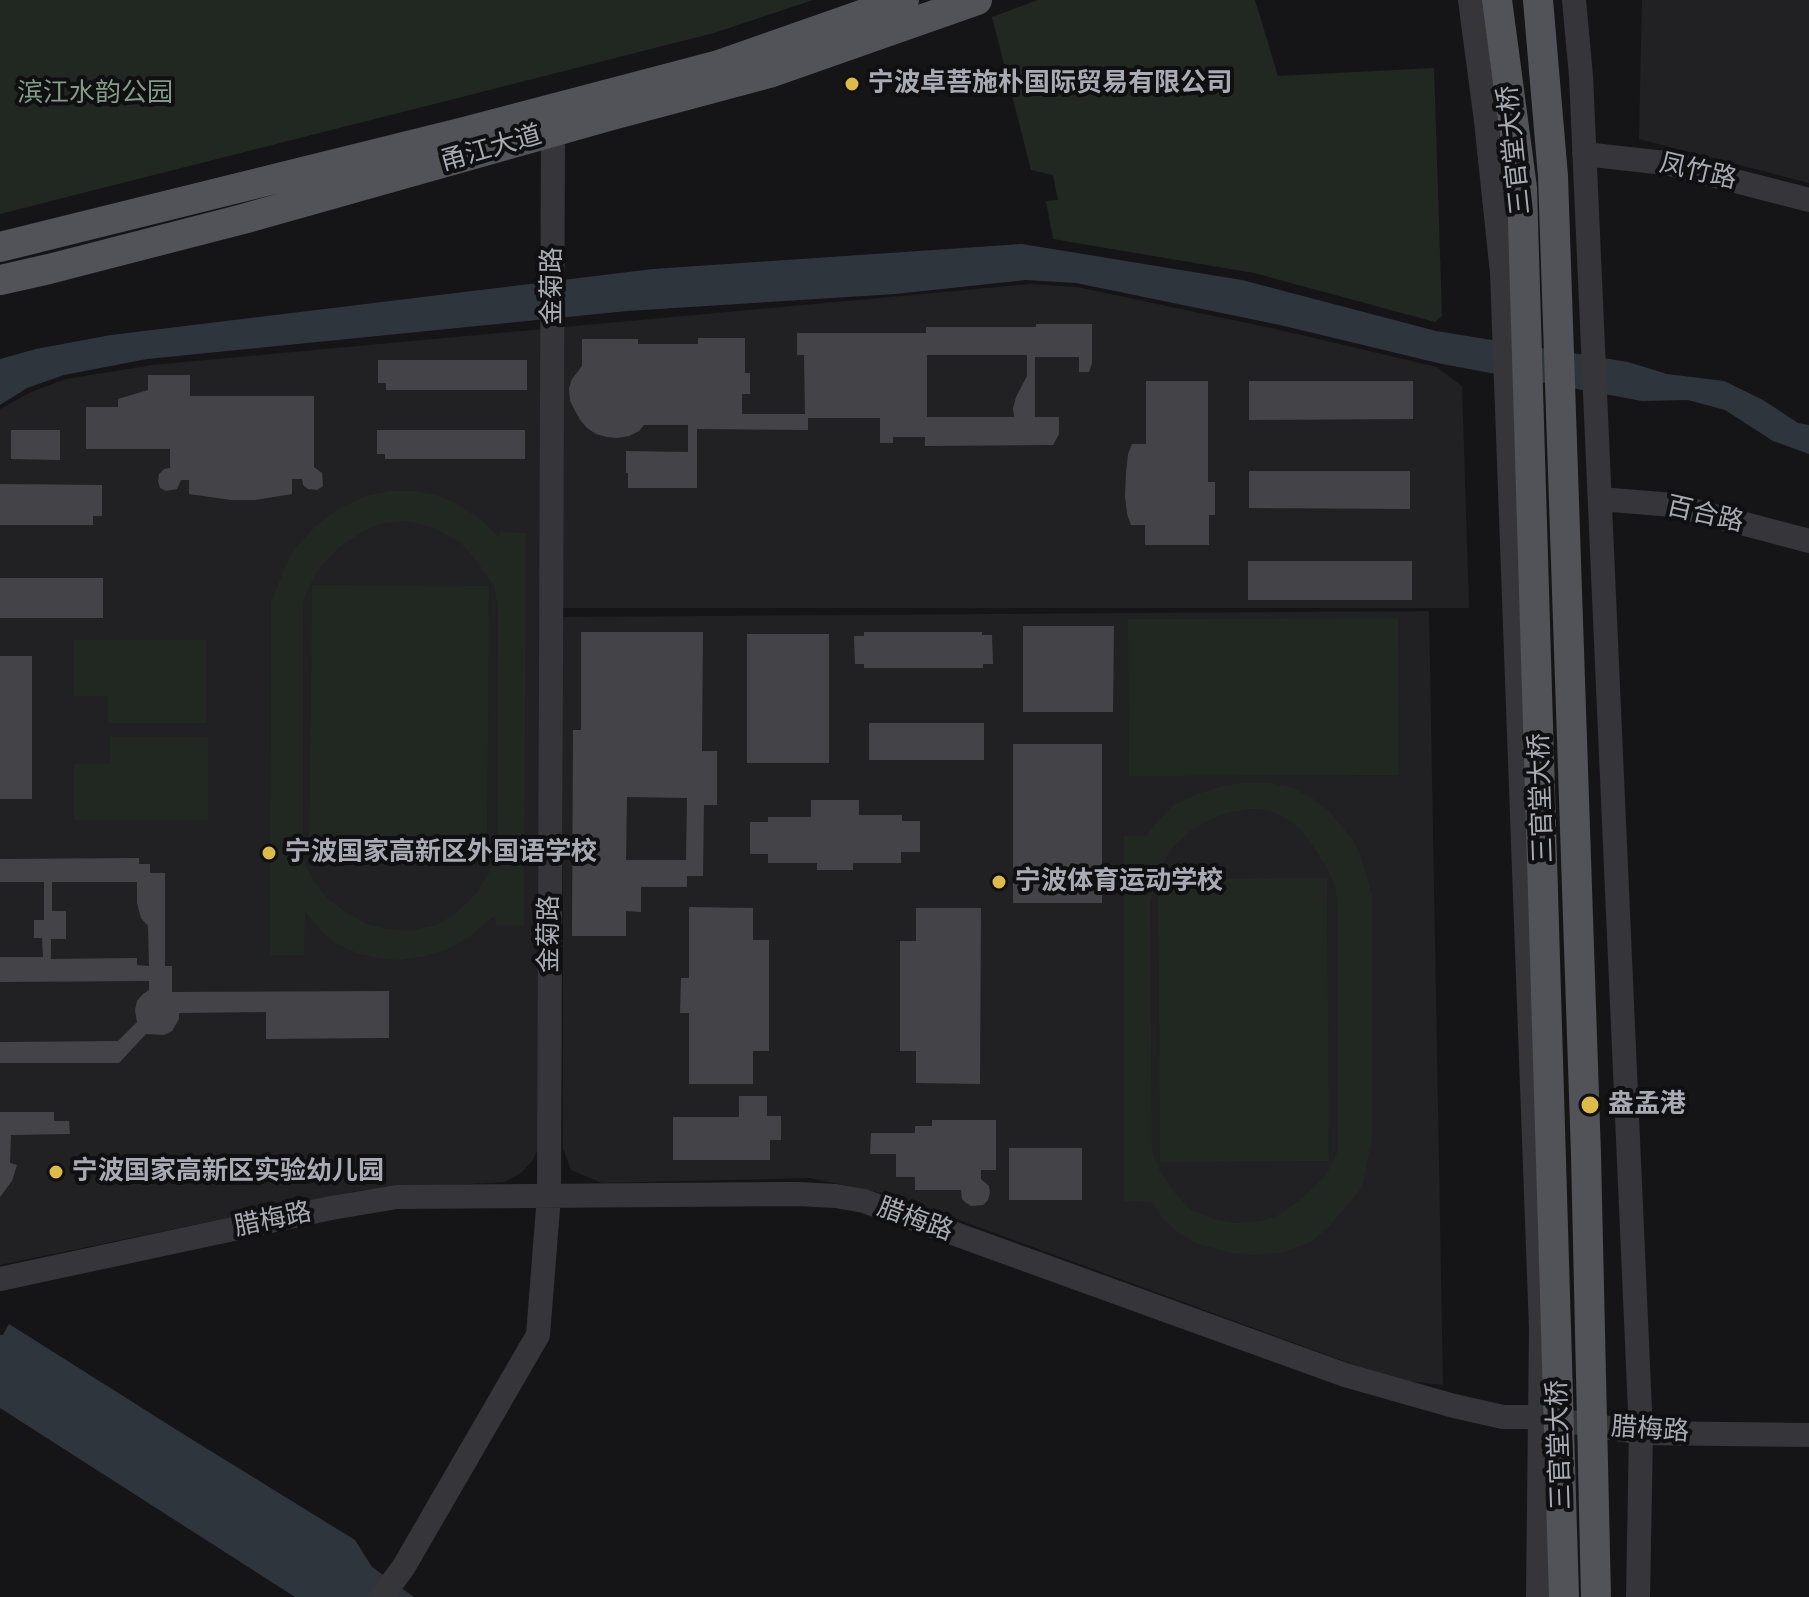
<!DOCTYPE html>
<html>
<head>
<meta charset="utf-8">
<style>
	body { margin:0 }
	canvas { display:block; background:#151416 }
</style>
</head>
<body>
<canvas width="1809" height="1597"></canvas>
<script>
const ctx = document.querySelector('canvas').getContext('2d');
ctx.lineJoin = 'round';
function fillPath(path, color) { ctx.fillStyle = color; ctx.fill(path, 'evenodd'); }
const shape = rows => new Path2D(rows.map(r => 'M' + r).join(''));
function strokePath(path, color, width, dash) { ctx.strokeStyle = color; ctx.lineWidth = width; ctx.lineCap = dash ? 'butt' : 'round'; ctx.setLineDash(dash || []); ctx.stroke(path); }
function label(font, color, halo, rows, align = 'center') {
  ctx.font = font + ' Manrope,"Noto Sans SC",sans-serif'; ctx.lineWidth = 8; ctx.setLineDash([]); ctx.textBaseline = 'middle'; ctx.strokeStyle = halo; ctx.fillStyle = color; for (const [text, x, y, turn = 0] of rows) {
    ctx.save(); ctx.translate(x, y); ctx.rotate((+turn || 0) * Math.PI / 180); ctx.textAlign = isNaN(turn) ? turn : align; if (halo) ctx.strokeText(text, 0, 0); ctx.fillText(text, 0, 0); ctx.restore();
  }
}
fillPath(shape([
	[1642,0,1809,0,1809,183,1639,139],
	[1031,284,1077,287,1280,330,1437,367,1462,386,1469,608,539,608,539,1146,533,1160,522,1172,505,1182,362,1190,0,1265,0,409,31,392,66,379,152,365],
	[1429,611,1443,1385,1401,1380,1371,1371,891,1195,810,1178,602,1183,571,1170,563,1148,563,617]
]), '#212023');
fillPath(shape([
	[0,0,813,0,714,33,0,214],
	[1038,0,1255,0,1278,76,1434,68,1442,316,1435,322,1254,273,1053,239,1046,201,1058,200,1053,175,1031,170,992,17],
	[390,491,416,491,440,496,461,506,483,521,499,538,500,532,526,533,524,926,496,926,495,915,468,938,446,950,426,956,402,960,382,959,359,954,337,944,323,933,305,911,304,955,270,955,271,602,286,565,296,547,316,526,340,508,365,496],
	[406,521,432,527,461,543,479,564,494,586,498,606,497,852,489,873,476,894,455,914,436,925,412,930,388,929,367,924,349,914,329,900,315,883,306,866,303,855,303,605,305,595,317,571,338,548,360,533,383,523],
	[312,585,489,586,487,863,309,862],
	[1398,618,1399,775,1129,776,1128,619],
	[74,640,206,640,206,723,108,723,108,696,74,696],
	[110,737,208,737,208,820,74,820,74,764,110,764],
	[1242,783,1271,783,1290,787,1312,798,1328,810,1352,839,1360,854,1372,895,1372,1140,1362,1187,1328,1228,1309,1243,1281,1253,1253,1255,1230,1253,1195,1243,1176,1231,1163,1219,1152,1202,1124,1201,1124,836,1146,836,1156,823,1175,804,1200,793,1223,786],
	[1249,809,1268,810,1287,819,1303,831,1327,867,1335,886,1338,910,1338,1151,1326,1175,1306,1195,1279,1215,1261,1221,1235,1223,1214,1219,1191,1210,1174,1192,1160,1171,1152,1152,1150,904,1160,869,1172,848,1189,832,1206,822,1227,813],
	[1327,878,1329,1161,1160,1162,1158,879]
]), '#212822');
fillPath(shape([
	[1022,244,1242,280,1436,331,1628,362,1667,374,1724,381,1763,400,1798,423,1809,425,1809,454,1773,441,1725,410,1688,400,1642,401,1442,364,1280,325,1076,283,1026,280,895,294,627,311,147,359,64,375,27,388,0,405,0,359,36,349,111,335,653,269],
	[9,1324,188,1437,355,1540,372,1567,414,1597,295,1597,0,1408,0,1335,3,1335]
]), '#2f353d');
fillPath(shape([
	[1036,324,1092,324,1092,363,1089,372,1079,372,1079,357,1035,357,1035,417,1059,417,1059,434,1053,445,925,446,925,437,893,437,893,443,880,443,880,418,808,418,808,430,697,429,697,488,628,488,628,473,626,473,626,451,688,452,688,425,644,425,639,431,629,436,617,438,607,437,596,434,587,428,580,420,570,401,569,388,572,379,582,366,582,339,638,339,638,344,698,344,698,338,745,338,745,373,750,373,750,394,742,394,742,414,805,414,804,355,797,355,797,333,926,333,926,327,1036,327],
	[927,355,1027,355,1027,376,1016,397,1013,408,1014,417,927,417],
	[378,360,527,360,527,390,386,390,386,383,378,383],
	[148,375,190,375,190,396,314,396,314,467,322,473,323,486,317,490,308,489,303,485,302,479,292,479,292,494,255,500,231,500,189,494,189,480,181,480,177,489,166,491,160,488,158,481,159,474,164,469,170,468,170,449,86,449,86,407,118,407,118,399,148,390],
	[1146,381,1208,381,1208,482,1215,482,1215,515,1209,515,1209,545,1145,545,1145,525,1131,525,1127,514,1125,496,1126,472,1128,454,1132,444,1146,444],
	[1249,381,1413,381,1413,419,1249,420],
	[11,430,60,430,60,460,11,459],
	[377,430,525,430,525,459,385,459,385,454,377,454],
	[1249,471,1410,471,1410,509,1249,508],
	[0,484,102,485,102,516,93,516,93,525,0,525],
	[1248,561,1412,561,1412,600,1248,600],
	[0,578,103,578,103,618,0,618],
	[1023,626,1114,626,1113,712,1023,712],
	[581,632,703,632,702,751,717,751,717,805,704,805,703,876,687,876,687,887,641,887,641,912,626,911,626,936,572,936,573,730,581,730],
	[627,797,687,798,686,860,626,860],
	[864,632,982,632,982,635,992,635,993,664,983,664,983,668,864,668,864,664,855,664,854,636,864,636],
	[747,634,829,634,829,763,747,763],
	[0,656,32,656,32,799,0,799],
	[869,723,984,723,984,760,869,760],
	[1013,744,1102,744,1102,903,1013,903],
	[811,800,859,800,859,815,902,815,902,821,920,821,920,852,901,852,901,863,853,863,853,870,817,870,817,863,768,863,768,854,750,854,750,822,768,822,768,817,811,817],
	[139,858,139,864,150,864,150,873,165,873,165,966,172,966,172,992,389,991,389,1038,266,1039,266,1012,179,1013,179,1019,172,1031,164,1035,146,1034,119,1063,0,1063,0,1042,118,1041,137,1022,135,1010,137,1001,143,994,149,990,149,981,0,982,0,957,43,957,42,938,34,938,34,920,44,920,44,882,0,882,0,859],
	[52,882,137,882,137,903,141,918,148,926,149,966,137,965,137,958,51,959,51,939,66,939,66,911,52,911],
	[689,907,753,908,753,940,769,940,769,1051,753,1051,753,1084,689,1084,689,1013,680,1013,681,978,689,978],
	[916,908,981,908,980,1084,916,1083,916,1051,900,1051,900,941,916,941],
	[739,1096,767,1096,767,1116,781,1116,781,1140,770,1140,770,1160,673,1160,673,1117,739,1117],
	[0,1112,54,1112,54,1121,69,1121,70,1134,11,1135,10,1163,17,1165,12,1181,0,1197],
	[932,1120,996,1120,996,1170,981,1170,981,1179,989,1186,990,1193,988,1200,983,1205,971,1206,966,1203,962,1199,961,1190,915,1190,915,1177,896,1177,896,1154,870,1154,871,1133,915,1133,915,1126,932,1126],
	[1009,1148,1082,1148,1082,1200,1009,1200]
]), '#444448');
strokePath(shape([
	[1470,0,1486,121,1502,273,1541,1329,1538,1597],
	[1574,0,1581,76,1641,1433,1638,1597],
	[1584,154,1665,163,1809,200],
	[1600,499,1673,505,1809,541],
	[0,1279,331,1208,397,1197,797,1194,836,1196,864,1201,1345,1375,1454,1406,1503,1417,1540,1417,1641,1433,1809,1435],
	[381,1597,403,1568,538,1335,549,1196,553,131]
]), '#36363a', 24);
strokePath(shape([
	[0,247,464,132,719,65,904,0],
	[0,280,49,269,243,219,612,115,769,73,977,0]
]), '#525359', 30);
strokePath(shape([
	[1497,0,1522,188,1564,1597],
	[1538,0,1553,176,1586,1155,1596,1597]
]), '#525359', 30);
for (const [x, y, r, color] of [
	[852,84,8,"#ddbb46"],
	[269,853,8,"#ddbb46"],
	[999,882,8,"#ddbb46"],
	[1590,1105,10,"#ddbb46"],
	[56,1172,8,"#ddbb46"]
]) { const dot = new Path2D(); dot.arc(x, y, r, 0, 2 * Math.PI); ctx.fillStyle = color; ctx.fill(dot); strokePath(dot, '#100f11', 3); }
label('bold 26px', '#a8aab4', '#100f11', [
	["宁波卓菩施朴国际贸易有限公司",868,84],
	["宁波国家高新区外国语学校",285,853],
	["宁波体育运动学校",1015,882],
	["盎孟港",1608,1105],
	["宁波国家高新区实验幼儿园",72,1172]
], 'left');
label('26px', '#819d86', '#100f11', [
	["滨江水韵公园",95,94]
]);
label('26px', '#a8aab4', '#100f11', [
	["甬江大道",491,149,-16],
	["三官堂大桥",1515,150,-96],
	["凤竹路",1698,172,13],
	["金菊路",553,286,-90],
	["百合路",1705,515,13],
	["三官堂大桥",1542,798,-92],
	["金菊路",550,934,-90],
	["腊梅路",273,1220,-12],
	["腊梅路",915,1220,20],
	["腊梅路",1650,1430,4],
	["三官堂大桥",1560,1445,-92]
]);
</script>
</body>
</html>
